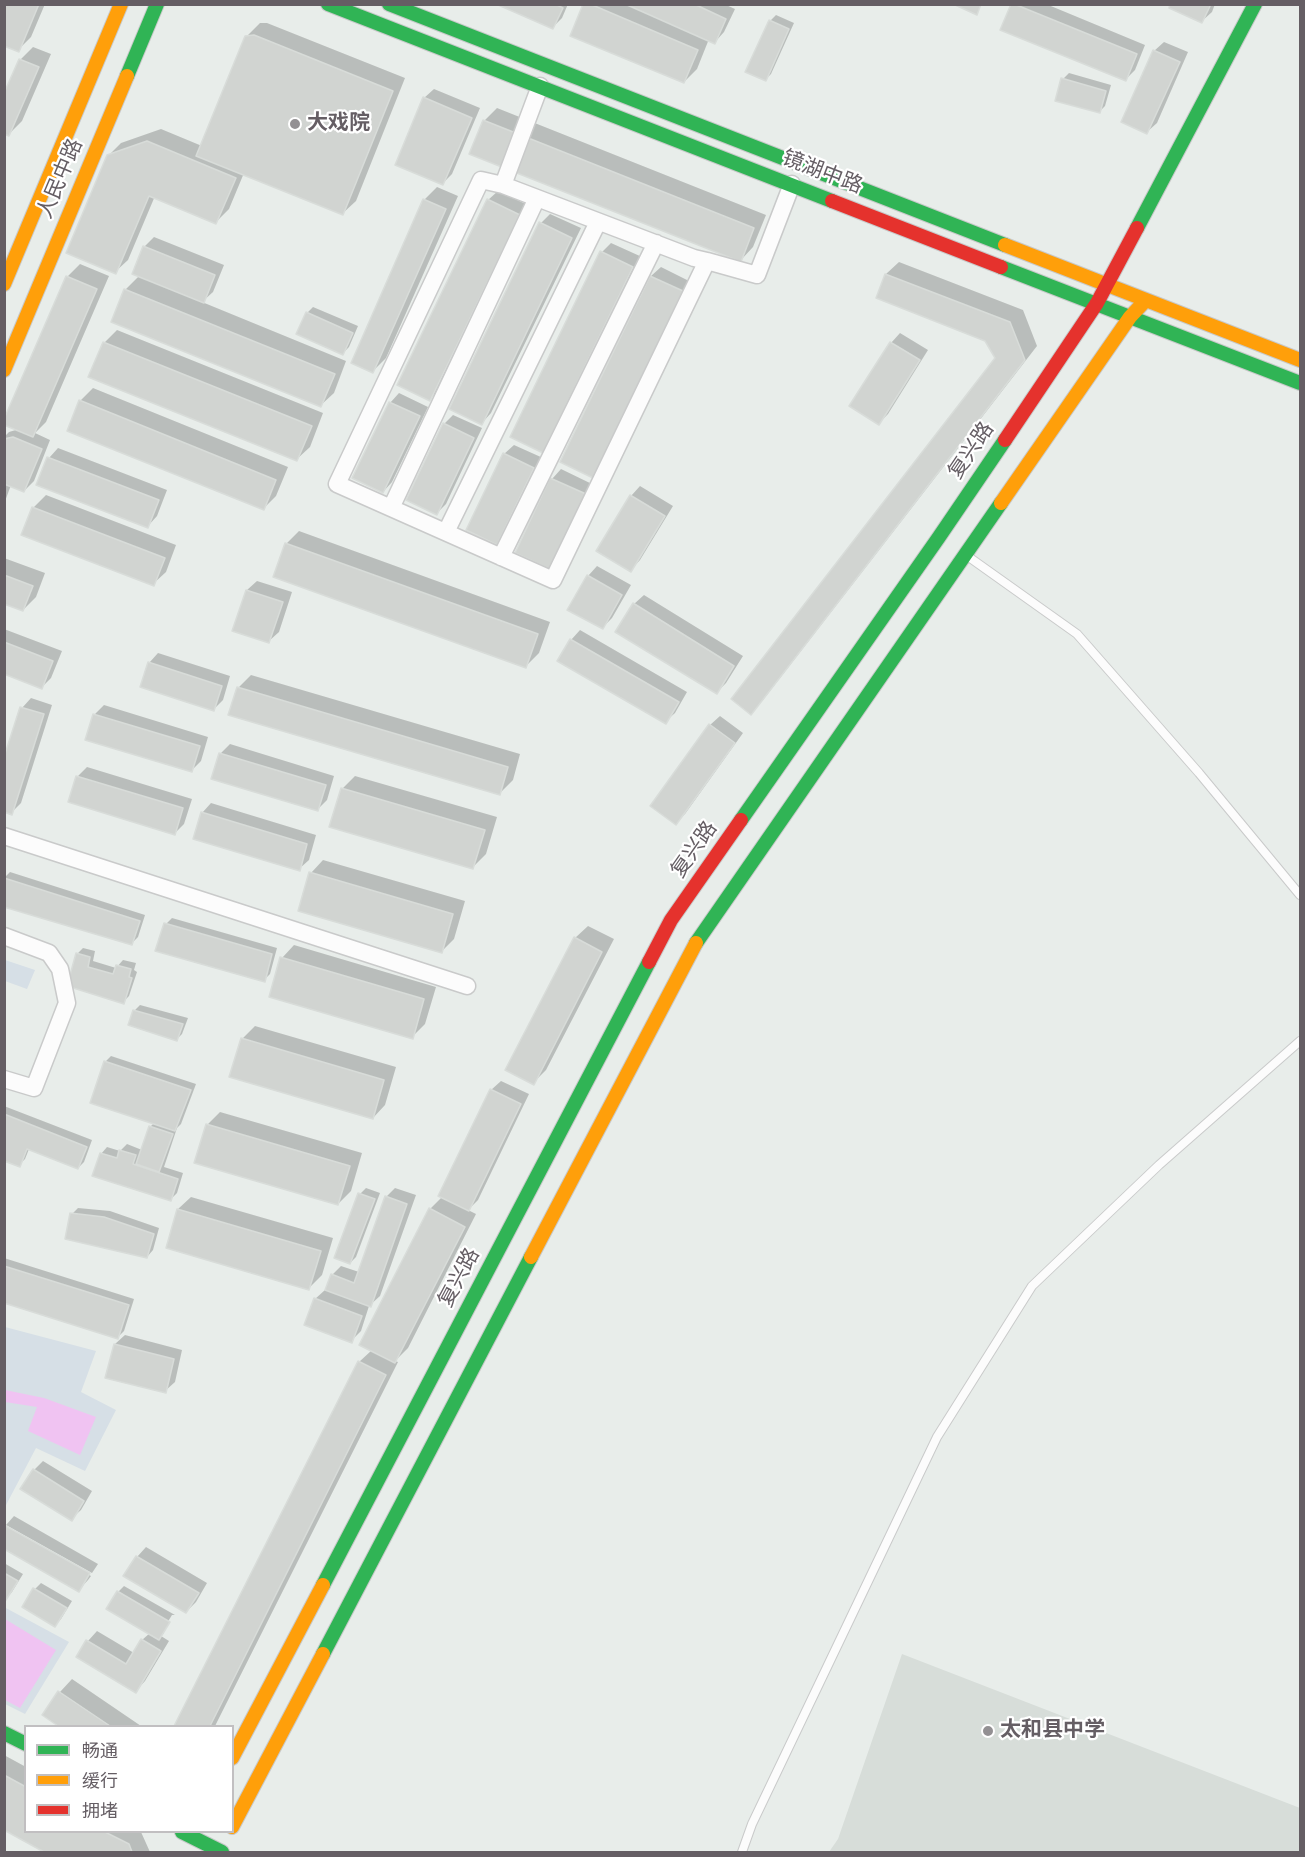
<!DOCTYPE html>
<html>
<head>
<meta charset="utf-8">
<style>
	body { margin:0 }
	#map { position:relative; width:1305px; height:1857px; overflow:hidden; background:#e8edea; font-family:Poppins,"Noto Sans SC",sans-serif }
	canvas { display:block }
	.frame { position:absolute; inset:0; border:6px solid #655e64; pointer-events:none }
	.legend { position:absolute; left:24px; top:1725px; width:210px; height:108px; box-sizing:border-box; background:#fff; border:2px solid #c1bfc1; margin:0; padding:8px 10px; list-style:none; font-size:18px; color:#655e64 }
	.legend li { display:flex; align-items:center; gap:12px; height:30px }
	.legend b { width:30px; border:2px solid #c1bfc1 }
</style>
</head>
<body>
<div id="map">
<canvas width="1305" height="1857"></canvas>
<div class="frame"></div>
<ul class="legend">
<li><b style="height:8px;background:#30b455"></b>畅通</li>
<li><b style="height:8px;background:#ff9f0a"></b>缓行</li>
<li><b style="height:8px;background:#e5322d"></b>拥堵</li>
</ul>
</div>
<script>
const ctx = document.querySelector('canvas').getContext('2d');
ctx.lineJoin = 'round';
function fillPath(path, color) { ctx.fillStyle = color; ctx.fill(path, 'evenodd'); }
const shape = rows => new Path2D(rows.map(r => 'M' + r).join(''));
function strokePath(path, color, width, dash) { ctx.strokeStyle = color; ctx.lineWidth = width; ctx.lineCap = dash ? 'butt' : 'round'; ctx.setLineDash(dash || []); ctx.stroke(path); }
function label(font, color, halo, rows, align = 'center') {
  ctx.font = font + ' Poppins,"Noto Sans SC",sans-serif'; ctx.lineWidth = 4.5; ctx.setLineDash([]); ctx.textBaseline = 'middle'; ctx.strokeStyle = halo; ctx.fillStyle = color; for (const [text, x, y, turn = 0] of rows) {
    ctx.save(); ctx.translate(x, y); ctx.rotate((+turn || 0) * Math.PI / 180); ctx.textAlign = isNaN(turn) ? turn : align; if (halo) ctx.strokeText(text, 0, 0); ctx.fillText(text, 0, 0); ctx.restore();
  }
}
fillPath(shape([
	[902,1654,1300,1808,1300,1852,829,1852,838,1839]
]), '#d7ddd9');
fillPath(shape([
	[5,960,35,970,27,989,5,981],
	[5,1327,96,1351,81,1392,116,1410,85,1471,36,1448,5,1507],
	[4,1607,69,1642,25,1714,5,1704]
]), '#d6dfe6');
fillPath(shape([
	[5,1390,44,1398,96,1417,80,1455,28,1431,37,1407,5,1402],
	[5,1619,56,1650,20,1708,5,1700]
]), '#f0c3f2');
fillPath(shape([
	[7,4,45,4,31,37,18,50,4,44,4,10],
	[499,4,568,4,562,18,553,27],
	[585,4,724,4,735,9,724,32,715,42,709,39,697,69,684,82],
	[1012,4,1046,4,1145,45,1135,70,1126,79],
	[1172,4,1215,4,1212,12,1202,21],
	[776,15,794,23,771,74,765,80,770,21],
	[260,23,267,23,405,78,356,201,343,213,244,173,229,209,216,222,155,196,128,260,115,272,108,156,121,143,161,129,202,146,246,37],
	[1164,42,1188,52,1157,123,1147,132,1154,51],
	[33,47,51,54,22,121,9,134,20,60],
	[1069,73,1111,85,1105,106,1099,112,1063,79],
	[434,89,480,108,452,174,443,183,424,98],
	[497,108,766,215,753,247,741,260,484,121],
	[437,187,458,196,386,358,373,371,424,200],
	[498,191,528,205,439,390,429,400,488,200],
	[550,214,581,228,491,413,482,423,541,223],
	[154,237,224,265,213,292,202,302,346,361,334,393,321,405,113,321,126,289,140,275,134,273,145,246],
	[611,243,642,257,552,442,543,451,602,252],
	[899,262,1023,310,1037,346,763,700,751,713,997,358,986,340,878,297,886,274],
	[80,264,109,276,46,422,35,433,50,440,34,481,24,491,11,485,4,504,4,437,9,432,19,429,67,277],
	[661,267,691,282,602,467,592,476,562,461,651,276],
	[313,307,358,326,349,347,343,353,307,313],
	[117,330,323,413,310,447,297,459,104,343],
	[900,333,928,350,888,414,879,423,851,406,891,343],
	[93,388,288,467,276,496,263,509,80,401],
	[399,393,428,407,392,482,383,492,390,403],
	[453,415,482,428,446,504,437,513,444,424],
	[514,445,543,458,507,534,497,543,504,454],
	[58,448,167,490,157,516,148,526,49,458],
	[561,469,594,485,550,568,517,552,552,479],
	[640,486,673,506,640,560,631,570,631,496],
	[46,495,176,545,166,572,153,584,33,508],
	[299,531,550,622,539,653,526,666,286,544],
	[4,558,45,573,36,597,23,610,4,603],
	[597,566,631,585,612,618,603,627,588,576],
	[257,581,292,592,279,632,269,641,234,630,247,590],
	[644,595,743,656,726,683,717,692,634,604],
	[4,629,62,651,51,678,42,687,4,673],
	[580,630,687,692,675,713,665,722,571,640],
	[158,653,230,676,223,700,213,710,149,663],
	[251,675,520,754,513,780,500,793,238,688],
	[31,698,52,705,21,803,11,813,22,708],
	[104,705,208,737,201,761,191,771,94,715],
	[720,716,743,733,685,814,675,823,710,725],
	[230,744,334,776,327,800,317,810,220,754],
	[87,767,192,799,184,824,175,833,77,777],
	[355,776,497,817,486,854,473,867,342,789],
	[211,803,316,835,309,860,299,869,202,813],
	[323,860,465,901,454,939,441,952,311,873],
	[10,872,145,915,138,937,132,943,4,905,4,878],
	[172,918,277,948,270,974,264,980,166,924],
	[588,926,614,939,546,1070,533,1083,575,938],
	[294,945,436,987,425,1024,412,1037,282,958],
	[83,948,95,951,93,961,116,968,123,960,136,963,134,970,137,972,129,996,123,1002,69,985,77,954],
	[140,1005,188,1018,182,1034,176,1040,134,1011],
	[255,1026,396,1067,385,1105,373,1118,242,1039],
	[111,1056,196,1084,181,1124,177,1128,164,1167,183,1173,177,1193,171,1199,101,1154,107,1147,120,1151,127,1144,142,1150,150,1127,154,1123,105,1062],
	[501,1081,529,1094,478,1200,468,1210,476,1214,408,1348,395,1361,398,1362,215,1726,176,1726,359,1362,372,1350,430,1209,443,1196,491,1090],
	[4,1106,92,1140,84,1162,78,1168,29,1149,25,1159,19,1165,4,1159],
	[220,1112,362,1153,351,1191,338,1204,207,1125],
	[366,1188,380,1193,356,1257,350,1263,360,1194],
	[395,1188,416,1195,380,1296,369,1306,361,1331,351,1341,315,1299,325,1290,327,1290,332,1275,341,1266,359,1272,386,1197],
	[191,1197,333,1238,322,1275,309,1288,167,1247,178,1209],
	[78,1208,110,1211,159,1228,153,1250,147,1257,72,1214],
	[4,1258,134,1299,124,1331,118,1337,4,1302],
	[125,1335,182,1350,175,1382,165,1391,115,1344],
	[43,1461,92,1491,81,1510,71,1519,34,1470],
	[14,1516,98,1564,92,1573,6,1525],
	[6,1525,6,1528,91,1576,88,1580,79,1590,4,1548],
	[146,1547,207,1583,196,1602,186,1612,137,1557],
	[4,1563,23,1574,12,1592,6,1598,4,1597],
	[41,1583,72,1601,61,1619,55,1625,24,1606,35,1589],
	[124,1586,175,1615,172,1615,161,1633,164,1633,161,1636,169,1641,145,1681,136,1691,78,1657,88,1641,97,1631,134,1653,142,1640,150,1633,118,1592],
	[72,1679,141,1726,60,1726,44,1715,60,1692],
	[4,1755,26,1767,26,1832,141,1832,150,1852,47,1852,4,1828]
]), '#0003');
const building = shape([
	[5,4,39,4,19,52,4,46,5,4],
	[496,4,555,4,563,8,553,29,496,4],
	[583,4,590,4,698,50,684,83,570,36,583,4],
	[625,4,694,4,726,19,715,44,625,4],
	[953,4,981,4,977,15,953,4],
	[1011,4,1014,4,1137,54,1126,81,1000,30,1011,4],
	[1170,4,1211,4,1202,23,1169,8,1170,4],
	[769,20,789,29,766,81,745,72,769,20],
	[254,35,393,91,343,215,196,156,245,36,254,35],
	[1153,50,1180,62,1147,134,1121,122,1153,50],
	[19,59,39,67,9,136,4,134,4,93,19,59],
	[1061,78,1106,91,1100,113,1055,101,1061,78],
	[423,97,472,118,443,185,395,165,423,97],
	[483,120,754,228,741,262,469,154,483,120],
	[147,141,236,178,216,224,149,196,116,274,66,253,107,155,147,141],
	[423,199,446,209,373,373,351,363,423,199],
	[487,199,520,215,430,401,397,385,487,199],
	[539,222,572,238,482,425,449,409,539,222],
	[143,246,215,275,204,303,132,274,143,246],
	[600,251,633,267,543,453,510,437,600,251],
	[885,274,1010,322,1025,360,751,715,731,699,995,358,985,341,876,298,885,274],
	[66,276,97,289,33,437,4,425,4,419,66,276],
	[650,276,683,291,593,478,560,462,650,276],
	[124,289,335,374,321,407,111,322,124,289],
	[306,312,353,333,343,355,296,334,306,312],
	[103,342,312,426,297,461,88,377,103,342],
	[890,342,920,360,879,425,849,406,890,342],
	[79,400,276,480,264,510,67,431,79,400],
	[389,402,420,416,383,493,352,478,389,402],
	[443,423,474,438,437,515,406,500,443,423],
	[13,437,42,449,24,492,4,484,4,439,13,437],
	[503,453,534,468,497,545,466,530,503,453],
	[47,457,159,500,148,528,36,485,47,457],
	[550,478,586,494,550,569,515,553,550,478],
	[630,495,665,516,631,572,596,551,630,495],
	[32,507,165,558,154,586,21,535,32,507],
	[285,543,538,634,526,668,273,577,285,543],
	[4,575,33,586,23,611,4,604,4,575],
	[587,575,622,595,603,629,567,610,587,575],
	[246,590,283,602,269,643,232,631,246,590],
	[633,603,734,666,717,694,615,632,633,603],
	[570,639,679,702,666,724,557,661,570,639],
	[4,642,53,661,42,689,4,674,4,642],
	[148,662,222,686,214,711,140,687,148,662],
	[237,687,508,767,500,795,228,715,237,687],
	[20,707,44,714,12,815,4,812,4,757,20,707],
	[93,714,200,746,192,772,85,740,93,714],
	[709,724,735,743,676,825,650,806,709,724],
	[219,753,326,785,318,811,211,779,219,753],
	[76,776,183,808,175,835,68,802,76,776],
	[341,788,485,830,473,869,329,827,341,788],
	[201,812,307,844,300,871,193,839,201,812],
	[309,872,453,914,442,953,298,911,309,872],
	[4,878,140,921,132,945,4,907,4,878],
	[164,923,272,954,265,982,155,951,164,923],
	[574,937,602,952,534,1085,505,1070,574,937],
	[76,953,90,957,88,967,113,974,116,965,131,969,129,977,132,978,124,1004,67,986,76,953],
	[280,957,424,999,413,1039,269,997,280,957],
	[133,1010,183,1024,177,1041,128,1025,133,1010],
	[241,1038,384,1080,373,1119,229,1077,241,1038],
	[104,1061,191,1090,175,1131,90,1103,104,1061],
	[490,1089,521,1104,469,1211,438,1196,490,1089],
	[4,1114,87,1147,78,1169,27,1149,20,1167,4,1161,4,1114],
	[206,1124,350,1166,338,1205,194,1163,206,1124],
	[149,1126,173,1134,159,1172,136,1164,149,1126],
	[119,1150,136,1155,133,1164,178,1179,171,1201,92,1176,100,1153,117,1158,119,1150],
	[358,1193,375,1199,350,1264,334,1258,358,1193],
	[385,1196,407,1204,371,1307,325,1290,331,1274,354,1283,385,1196],
	[429,1208,465,1227,395,1363,359,1345,429,1208],
	[177,1209,321,1251,309,1290,166,1248,177,1209],
	[70,1213,104,1217,154,1234,147,1258,65,1239,70,1213],
	[4,1266,129,1305,118,1339,4,1303,4,1266],
	[314,1298,362,1316,352,1343,304,1325,314,1298],
	[114,1344,174,1359,166,1393,105,1378,114,1344],
	[358,1361,386,1375,210,1726,174,1726,358,1361],
	[33,1469,84,1501,72,1521,20,1489,33,1469],
	[4,1525,90,1573,79,1592,4,1549,4,1525],
	[136,1556,199,1593,186,1613,123,1576,136,1556],
	[4,1573,18,1581,6,1600,4,1599,4,1573],
	[33,1588,67,1608,55,1627,22,1607,33,1588],
	[117,1591,170,1622,159,1640,106,1609,117,1591],
	[141,1639,161,1651,136,1693,76,1657,86,1640,126,1664,141,1639],
	[58,1691,110,1726,58,1726,42,1715,58,1691],
	[4,1775,26,1787,26,1832,105,1832,129,1844,132,1852,44,1852,4,1830,4,1775]
]);
fillPath(building, '#d1d4d1');
strokePath(building, '#d8dcd9', 1.5);
const lane = shape([
	[966,555,1077,634,1199,773,1300,895],
	[742,1852,752,1824,937,1437,1032,1286,1159,1165,1300,1041]
]);
const street = shape([
	[503,185,540,86],
	[707,261,553,580,337,484,481,180,503,185,694,258,707,261,757,275,792,184],
	[391,508,537,198],
	[446,532,598,222],
	[501,557,656,243],
	[4,836,467,986],
	[4,936,49,953,60,969,67,1003,34,1088,4,1079]
]);
const fast = shape([
	[328,4,832,201],
	[389,4,1005,245],
	[127,76,157,4],
	[1137,228,1255,4],
	[1001,267,1300,383],
	[741,820,939,537,1005,440],
	[696,943,1001,503],
	[323,1585,649,962],
	[323,1654,531,1257],
	[4,1733,26,1744],
	[182,1832,222,1852]
]);
const slow = shape([
	[1005,245,1300,360],
	[4,284,121,4],
	[4,370,127,76],
	[1001,503,1130,317,1146,300],
	[531,1257,696,943],
	[232,1758,323,1585],
	[232,1827,323,1654]
]);
const jam = shape([
	[832,201,1001,267],
	[1005,440,1097,303,1137,228],
	[649,962,671,920,741,820]
]);
strokePath(lane, '#c9caca', 10);
strokePath(street, '#c9caca', 19);
strokePath(fast, '#c8c9c9', 16);
strokePath(slow, '#c8c9c9', 16);
strokePath(jam, '#c8c9c9', 16);
strokePath(lane, '#fcfcfc', 8);
strokePath(street, '#fcfcfc', 16);
strokePath(fast, '#30b455', 14);
strokePath(slow, '#ff9f0a', 14);
strokePath(jam, '#e5322d', 14);
for (const [x, y, r, color] of [
	[295,124,6,"#939093"],
	[988,1731,6,"#939093"]
]) { const dot = new Path2D(); dot.arc(x, y, r, 0, 2 * Math.PI); ctx.fillStyle = color; ctx.fill(dot); strokePath(dot, '#fff', 2); }
label('bold 21px', '#655e64', '#fff', [
	["大戏院",307,124],
	["太和县中学",1000,1731]
], 'left');
label('21px', '#655e64', '#fff', [
	["镜湖中路",822,173,21],
	["人民中路",61,179,-67],
	["复兴路",972,451,-56],
	["复兴路",695,850,-55],
	["复兴路",460,1278,-62]
]);
</script>
</body>
</html>
